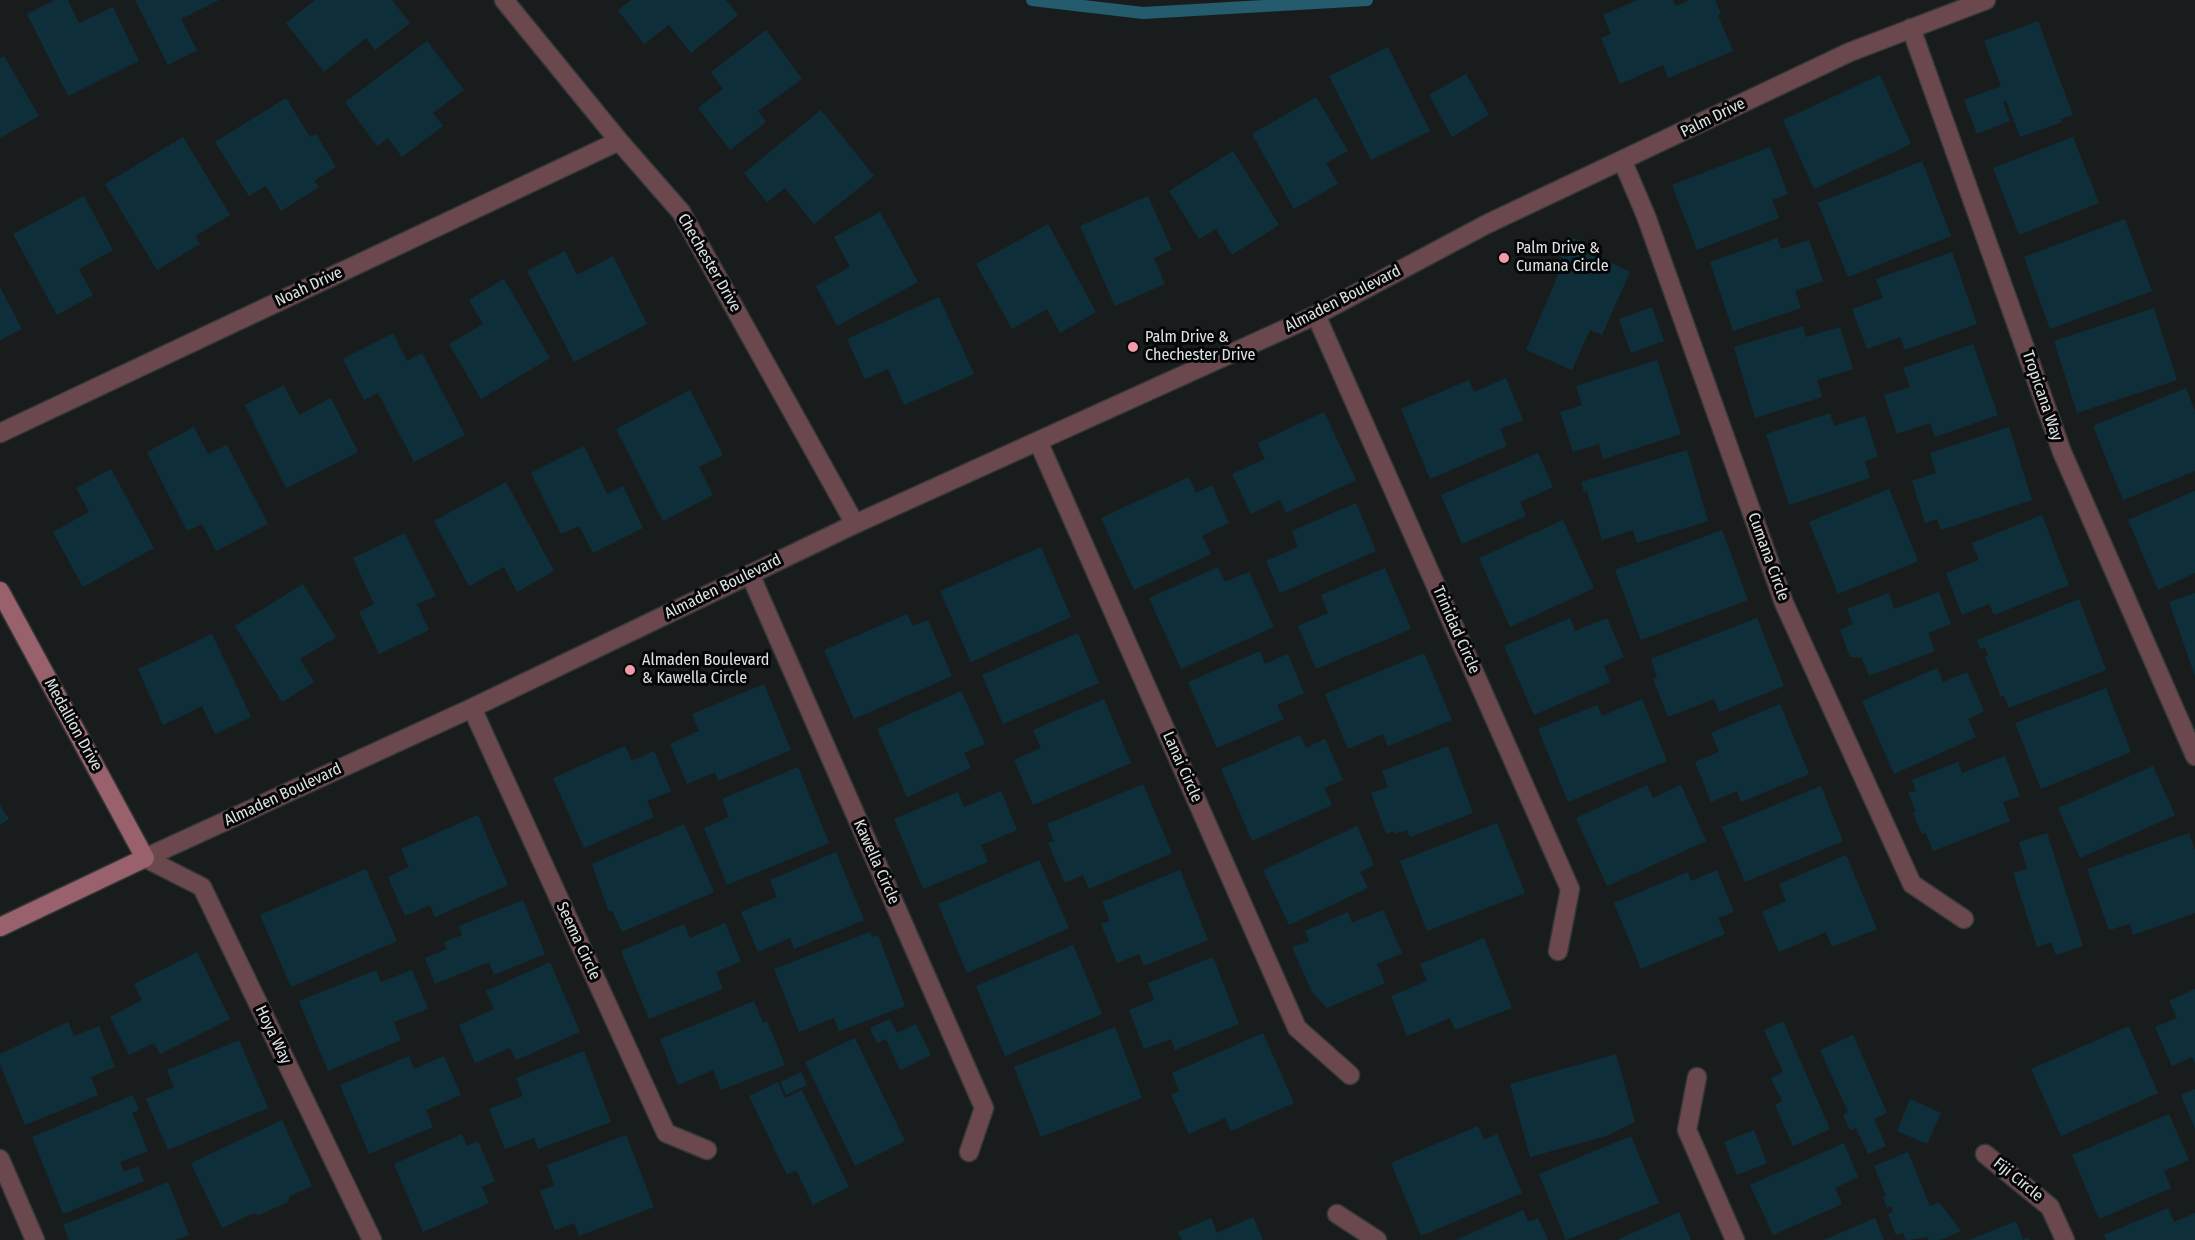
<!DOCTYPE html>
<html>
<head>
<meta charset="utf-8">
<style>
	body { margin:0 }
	canvas { display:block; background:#181c1d }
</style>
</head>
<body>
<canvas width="2195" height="1240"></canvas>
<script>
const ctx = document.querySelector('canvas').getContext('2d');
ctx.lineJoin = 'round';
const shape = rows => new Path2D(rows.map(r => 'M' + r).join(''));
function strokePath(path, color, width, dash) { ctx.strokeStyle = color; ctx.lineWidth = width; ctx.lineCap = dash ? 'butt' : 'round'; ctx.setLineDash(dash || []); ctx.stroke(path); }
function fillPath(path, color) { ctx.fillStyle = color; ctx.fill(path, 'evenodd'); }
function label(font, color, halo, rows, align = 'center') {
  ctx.font = font + ' "Fira Sans Condensed",sans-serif'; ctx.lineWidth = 6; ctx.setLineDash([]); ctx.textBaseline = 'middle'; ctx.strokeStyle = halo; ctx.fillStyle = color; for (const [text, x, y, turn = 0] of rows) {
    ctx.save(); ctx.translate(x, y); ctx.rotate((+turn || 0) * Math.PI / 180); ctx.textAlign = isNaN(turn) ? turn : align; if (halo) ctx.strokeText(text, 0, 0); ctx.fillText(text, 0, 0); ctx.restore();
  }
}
strokePath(shape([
	[1032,0,1143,13,1367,0]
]), '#245b6d', 12);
fillPath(shape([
	[55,0,68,0,79,23,113,7,139,61,68,96,27,14],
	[135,0,219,0,181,19,197,50,168,65],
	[315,0,392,0,410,23,375,50,366,38,324,72,286,23],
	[631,0,726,0,738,15,691,53,669,25,644,44,618,10],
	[1638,0,1673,0,1676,6,1689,0,1715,0,1721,14,1718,16,1733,51,1668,78,1663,65,1620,84,1601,38,1611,34,1603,15],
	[2038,21,2073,115,2060,119,2062,122,2020,137,2006,100,2003,102,2010,121,1977,134,1964,100,2001,86,1984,41],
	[766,30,802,79,758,111,766,122,730,150,698,108,723,89,711,72],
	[427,41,464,90,433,113,443,126,402,157,388,138,377,146,345,102],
	[1388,47,1430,131,1371,160,1329,76],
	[4,56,39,116,0,138,0,58],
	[1466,74,1489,115,1452,137,1429,95],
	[1880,75,1911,144,1814,189,1783,120],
	[1316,97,1348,151,1326,163,1338,184,1294,209,1252,134],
	[286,98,310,137,316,134,336,167,314,181,319,187,281,211,266,186,249,196,215,142],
	[821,110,874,176,814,224,785,188,767,202,744,173],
	[183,137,230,215,195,236,200,244,157,270,105,184],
	[2073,137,2099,203,2019,235,1993,168],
	[1770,147,1788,194,1772,200,1779,218,1697,250,1672,185],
	[1233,151,1279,225,1232,255,1216,229,1199,239,1169,191],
	[1922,161,1951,236,1848,277,1818,203],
	[84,196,113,250,79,269,93,295,57,315,13,234],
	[1148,196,1172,250,1154,258,1165,284,1115,306,1080,226],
	[880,212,918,282,837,326,816,286,850,267,834,237],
	[2125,219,2152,291,2050,329,2024,257],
	[1048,224,1096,312,1060,333,1047,309,1012,329,976,264],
	[1568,236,1583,242,1581,248,1630,272,1602,335,1590,330,1572,370,1526,350,1565,259,1560,257],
	[1777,238,1781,249,1809,240,1823,281,1795,291,1801,308,1733,331,1710,262],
	[565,251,577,275,613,256,647,324,574,362,527,271],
	[1952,252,1977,324,1905,350,1900,337,1867,349,1852,309,1883,298,1876,279],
	[504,279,550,358,481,399,449,344,483,324,469,300],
	[0,287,22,329,0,340],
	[939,297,974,374,904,405,888,369,865,379,847,339],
	[1652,307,1664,341,1631,353,1619,319],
	[2154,308,2177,380,2077,413,2054,341],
	[1803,326,1806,337,1840,327,1853,369,1817,380,1822,397,1755,418,1734,347],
	[393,333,407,361,422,353,465,435,414,462,378,393,364,400,343,359],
	[1973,344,1998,415,1935,437,1930,423,1897,434,1884,395,1910,387,1903,368],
	[1657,360,1681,434,1603,459,1599,444,1573,452,1560,412,1582,405,1576,386],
	[1506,378,1523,420,1500,429,1507,446,1430,479,1401,409,1469,380,1474,392],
	[284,385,299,415,331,398,358,452,286,488,245,405],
	[2186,388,2195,411,2195,471,2123,500,2093,426],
	[690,390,723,455,699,467,713,495,663,521,616,429],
	[1324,412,1356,480,1286,513,1280,500,1251,514,1232,474,1265,459,1258,443],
	[1830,413,1834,426,1865,416,1878,457,1865,461,1870,478,1789,505,1766,434],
	[194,427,208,454,227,445,268,524,216,551,202,524,187,531,147,452],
	[2009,427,2032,500,1941,530,1937,519,1925,523,1912,481,1936,473,1930,453],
	[584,446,607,494,623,486,643,528,593,553,579,526,561,534,531,473],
	[1687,450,1708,521,1637,543,1633,530,1602,540,1587,491,1584,492,1581,482],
	[1538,453,1553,487,1520,502,1526,516,1462,544,1441,495],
	[111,469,154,548,83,587,53,532,89,512,76,488],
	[1189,477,1196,493,1212,485,1229,523,1202,536,1211,554,1134,590,1101,518],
	[506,482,554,571,517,592,504,567,469,586,434,521],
	[1889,489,1918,561,1838,594,1809,522],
	[2195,491,2195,573,2158,590,2128,520],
	[1356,503,1376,551,1280,593,1266,561,1298,547,1292,531],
	[2042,515,2069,585,1994,615,1989,604,1962,615,1946,573,1979,560,1972,543],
	[1563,520,1594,588,1510,627,1479,558],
	[1722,530,1748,600,1641,640,1615,570],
	[405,533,436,596,417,604,429,630,379,654,359,612,374,604,353,558],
	[1041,547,1071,617,971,662,940,591],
	[1218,567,1225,582,1249,572,1274,627,1181,669,1149,598],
	[1385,568,1411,629,1316,669,1298,626,1328,613,1321,595],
	[303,584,336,637,300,659,314,682,282,702,235,626],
	[1939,592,1951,624,1928,633,1935,651,1869,676,1862,658,1850,657,1840,630,1853,624,1847,609,1889,593,1894,609],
	[2195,593,2195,676,2169,602],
	[2079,599,2106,670,2009,708,2004,696,2001,697,1985,657,1988,655,1985,648,1980,649,1977,640],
	[907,614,913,626,928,620,952,676,854,719,824,650],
	[1570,618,1575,631,1607,618,1624,657,1604,666,1610,682,1534,715,1504,646],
	[1757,618,1784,686,1719,712,1714,699,1668,717,1653,679,1657,677,1651,659],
	[1078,633,1099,683,1003,724,982,675],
	[212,634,251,717,215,734,202,706,163,725,138,669],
	[1260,651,1265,664,1288,654,1304,693,1277,705,1284,719,1217,748,1188,682],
	[1424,653,1452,720,1388,746,1383,734,1348,749,1325,694],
	[1937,668,1943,682,1967,672,1984,711,1968,719,1976,737,1894,774,1862,701],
	[764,684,791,750,718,781,715,772,687,784,670,744,699,731,692,714],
	[2106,688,2131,752,2041,789,2015,723],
	[961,691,985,744,964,753,971,768,907,797,877,729],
	[1104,699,1131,763,1033,805,1014,760,1041,748,1033,730],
	[1642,699,1667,761,1568,802,1538,729,1597,705,1602,716],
	[1780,704,1809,774,1741,802,1737,791,1711,802,1695,762,1719,752,1711,733],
	[1300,735,1306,748,1325,739,1343,780,1324,788,1332,805,1252,841,1221,769],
	[625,746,632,761,654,751,671,791,647,801,654,817,584,848,553,778],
	[1448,746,1473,813,1410,837,1407,830,1395,834,1394,831,1386,834,1371,793,1388,787,1382,771],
	[2005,756,2020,796,2003,802,2010,821,1933,851,1926,833,1922,834,1913,813,1916,812,1908,793,1916,791,1912,780,1958,762,1962,773],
	[2153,766,2175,815,2080,858,2058,808],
	[798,767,829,843,727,885,704,828,729,817,722,799],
	[1143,784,1172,853,1089,889,1083,875,1065,883,1048,843,1054,841,1047,824],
	[1647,785,1653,798,1681,785,1706,841,1607,886,1576,818],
	[1821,786,1843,841,1745,882,1722,827],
	[1001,791,1017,830,981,845,988,862,923,889,894,819,958,792,964,807],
	[0,805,9,819,0,825],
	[478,815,508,885,435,917,430,905,405,916,388,877,409,867,401,849],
	[1497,823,1525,893,1427,931,1400,861],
	[684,824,714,892,622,932,612,910,609,912,592,864],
	[1357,826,1374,865,1360,872,1368,888,1289,925,1263,870],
	[2047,833,2083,946,2056,955,2051,942,2037,947,2013,873,2027,869,2019,842],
	[2189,833,2195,850,2195,913,2133,935,2130,924,2109,930,2087,869],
	[836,852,864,920,794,949,790,938,758,952,741,912,777,897,770,880],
	[1846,855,1877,929,1832,947,1826,932,1779,952,1762,912,1786,901,1779,884],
	[1039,860,1069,928,967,973,938,904],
	[366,869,397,941,291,987,260,915],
	[1180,870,1208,940,1144,966,1139,954,1117,963,1101,924,1110,921,1102,902],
	[1717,870,1734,912,1718,918,1725,934,1641,969,1614,903,1688,872,1691,881],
	[523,900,545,954,494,975,489,962,435,984,425,958,447,949,444,942,462,935,459,926],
	[1383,910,1402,953,1377,964,1385,983,1327,1008,1312,992,1292,947,1309,941,1305,931,1348,912,1352,923],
	[725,923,741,961,716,972,723,989,649,1019,621,951,684,924,690,938],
	[870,932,872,937,878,935,905,1006,839,1031,834,1018,799,1032,774,969],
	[1484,938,1512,1008,1455,1030,1450,1018,1407,1036,1391,996,1427,981,1420,964],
	[1073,945,1102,1014,1005,1056,976,986],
	[197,952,230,1019,160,1054,154,1043,129,1055,110,1017,142,1000,134,984],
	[1213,957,1239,1024,1175,1050,1171,1039,1144,1049,1129,1010,1154,1000,1148,983],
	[550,962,580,1032,516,1060,510,1048,475,1063,459,1025,494,1009,486,991],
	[376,970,381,982,412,970,428,1009,394,1022,401,1040,328,1071,299,1001],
	[2195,989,2195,1064,2192,1057,2172,1066,2155,1027,2177,1018,2169,1001],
	[754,1001,763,1023,767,1021,785,1065,721,1090,713,1070,678,1085,660,1039],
	[890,1019,897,1033,916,1024,931,1055,900,1070,886,1039,877,1043,870,1028],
	[1783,1021,1830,1129,1793,1146,1775,1105,1782,1101,1771,1078,1783,1072,1764,1030],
	[68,1022,74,1036,99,1026,115,1067,91,1077,98,1095,25,1125,0,1064,0,1054],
	[2129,1026,2158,1093,2061,1136,2031,1069],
	[1115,1027,1142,1098,1041,1137,1014,1067],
	[1263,1033,1294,1103,1231,1131,1225,1118,1189,1134,1171,1095,1179,1091,1172,1073],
	[1853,1035,1887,1113,1874,1119,1886,1146,1868,1154,1856,1128,1850,1130,1843,1115,1848,1112,1820,1050],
	[855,1038,905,1141,855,1166,805,1062],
	[239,1040,268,1108,168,1150,146,1099,174,1087,167,1070],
	[584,1051,611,1122,538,1149,534,1138,505,1149,489,1109,523,1096,516,1078],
	[1616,1054,1635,1122,1606,1136,1530,1157,1510,1084],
	[409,1056,414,1069,444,1056,461,1095,426,1110,433,1127,369,1154,340,1085],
	[801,1072,807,1085,786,1095,780,1082],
	[778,1082,785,1098,802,1090,849,1187,813,1205,796,1170,787,1175,749,1096],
	[2195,1089,2195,1129,2181,1095],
	[133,1095,139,1110,132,1113,148,1151,120,1162,124,1172,138,1166,144,1181,63,1214,32,1137],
	[1910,1099,1941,1113,1927,1144,1897,1131],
	[2169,1114,2189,1160,2164,1171,2171,1188,2099,1219,2072,1155],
	[282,1120,312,1186,290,1196,288,1202,259,1215,254,1213,222,1228,191,1163],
	[1478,1126,1484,1140,1497,1134,1522,1193,1421,1236,1391,1163],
	[1754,1130,1767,1163,1737,1175,1724,1142],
	[462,1134,467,1146,478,1141,495,1181,482,1187,489,1203,423,1232,394,1164],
	[626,1135,654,1207,579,1236,574,1223,555,1230,540,1191,554,1185,547,1165],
	[1631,1136,1659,1203,1566,1240,1539,1174],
	[1844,1143,1858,1177,1835,1188,1842,1204,1773,1235,1750,1185],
	[1908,1152,1930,1206,1939,1202,1961,1231,1940,1240,1929,1240,1928,1237,1906,1240,1903,1233,1896,1235,1888,1214,1893,1212,1891,1206,1887,1208,1883,1197,1886,1196,1874,1166],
	[168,1182,189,1235,176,1240,69,1240,63,1225],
	[2168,1208,2174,1222,2195,1213,2195,1240,2106,1240,2104,1235],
	[1523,1210,1528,1222,1538,1218,1548,1240,1456,1240],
	[1679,1212,1691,1240,1617,1240],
	[1253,1217,1263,1240,1182,1240,1178,1232,1211,1218,1217,1233],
	[1875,1218,1884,1240,1824,1240],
	[2016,1221,2023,1240,2029,1237,2030,1240,1969,1240]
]), '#0e2f3a');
const street = shape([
	[504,0,619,141,681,212,855,524],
	[1911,28,2062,452,2195,756],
	[1623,162,1646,216,1784,603,1912,884,1964,919],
	[1316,315,1570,889,1558,951],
	[0,433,619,141],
	[1038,441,1297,1028,1350,1075],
	[750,574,984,1108,969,1152],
	[472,708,666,1133,707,1150],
	[145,858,472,708,855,524,1316,315,1487,224,1850,52,1986,0],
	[145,858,202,887,372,1240],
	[1697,1077,1687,1130,1735,1240],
	[1985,1154,2050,1207,2065,1240],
	[0,1159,35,1240],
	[1337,1214,1377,1240]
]);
const secondary = shape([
	[0,591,145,858,0,927]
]);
strokePath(street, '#343839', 21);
strokePath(secondary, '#343839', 21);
strokePath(street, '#6b484e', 18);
strokePath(secondary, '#98616b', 18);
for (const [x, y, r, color] of [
	[1504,258,6,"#f39aab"],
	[1133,347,6,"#f39aab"],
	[630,670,6,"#f39aab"]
]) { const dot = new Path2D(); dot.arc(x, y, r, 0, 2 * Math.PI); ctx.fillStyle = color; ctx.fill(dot); strokePath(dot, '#050607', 2); }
label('16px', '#dfe2e3', '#050607', [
	["Palm Drive",1713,118,-26],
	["Chechester Drive",709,263,60],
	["Noah Drive",309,287,-25],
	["Almaden Boulevard",1343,299,-27],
	["Tropicana Way",2042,396,71],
	["Cumana Circle",1768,557,70],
	["Almaden Boulevard",723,587,-26],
	["Trinidad Circle",1456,630,66],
	["Medallion Drive",73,725,61],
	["Lanai Circle",1182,767,66],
	["Almaden Boulevard",283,795,-25],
	["Kawella Circle",876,862,66],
	["Seema Circle",578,941,65],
	["Hoya Way",273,1035,64],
	["Fiji Circle",2018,1180,39]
]);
label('16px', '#dfe2e3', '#050607', [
	["Palm Drive &",1516,249],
	["Cumana Circle",1516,267],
	["Palm Drive &",1145,338],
	["Chechester Drive",1145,356],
	["Almaden Boulevard",642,661],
	["& Kawella Circle",642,679]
], 'left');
</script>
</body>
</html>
